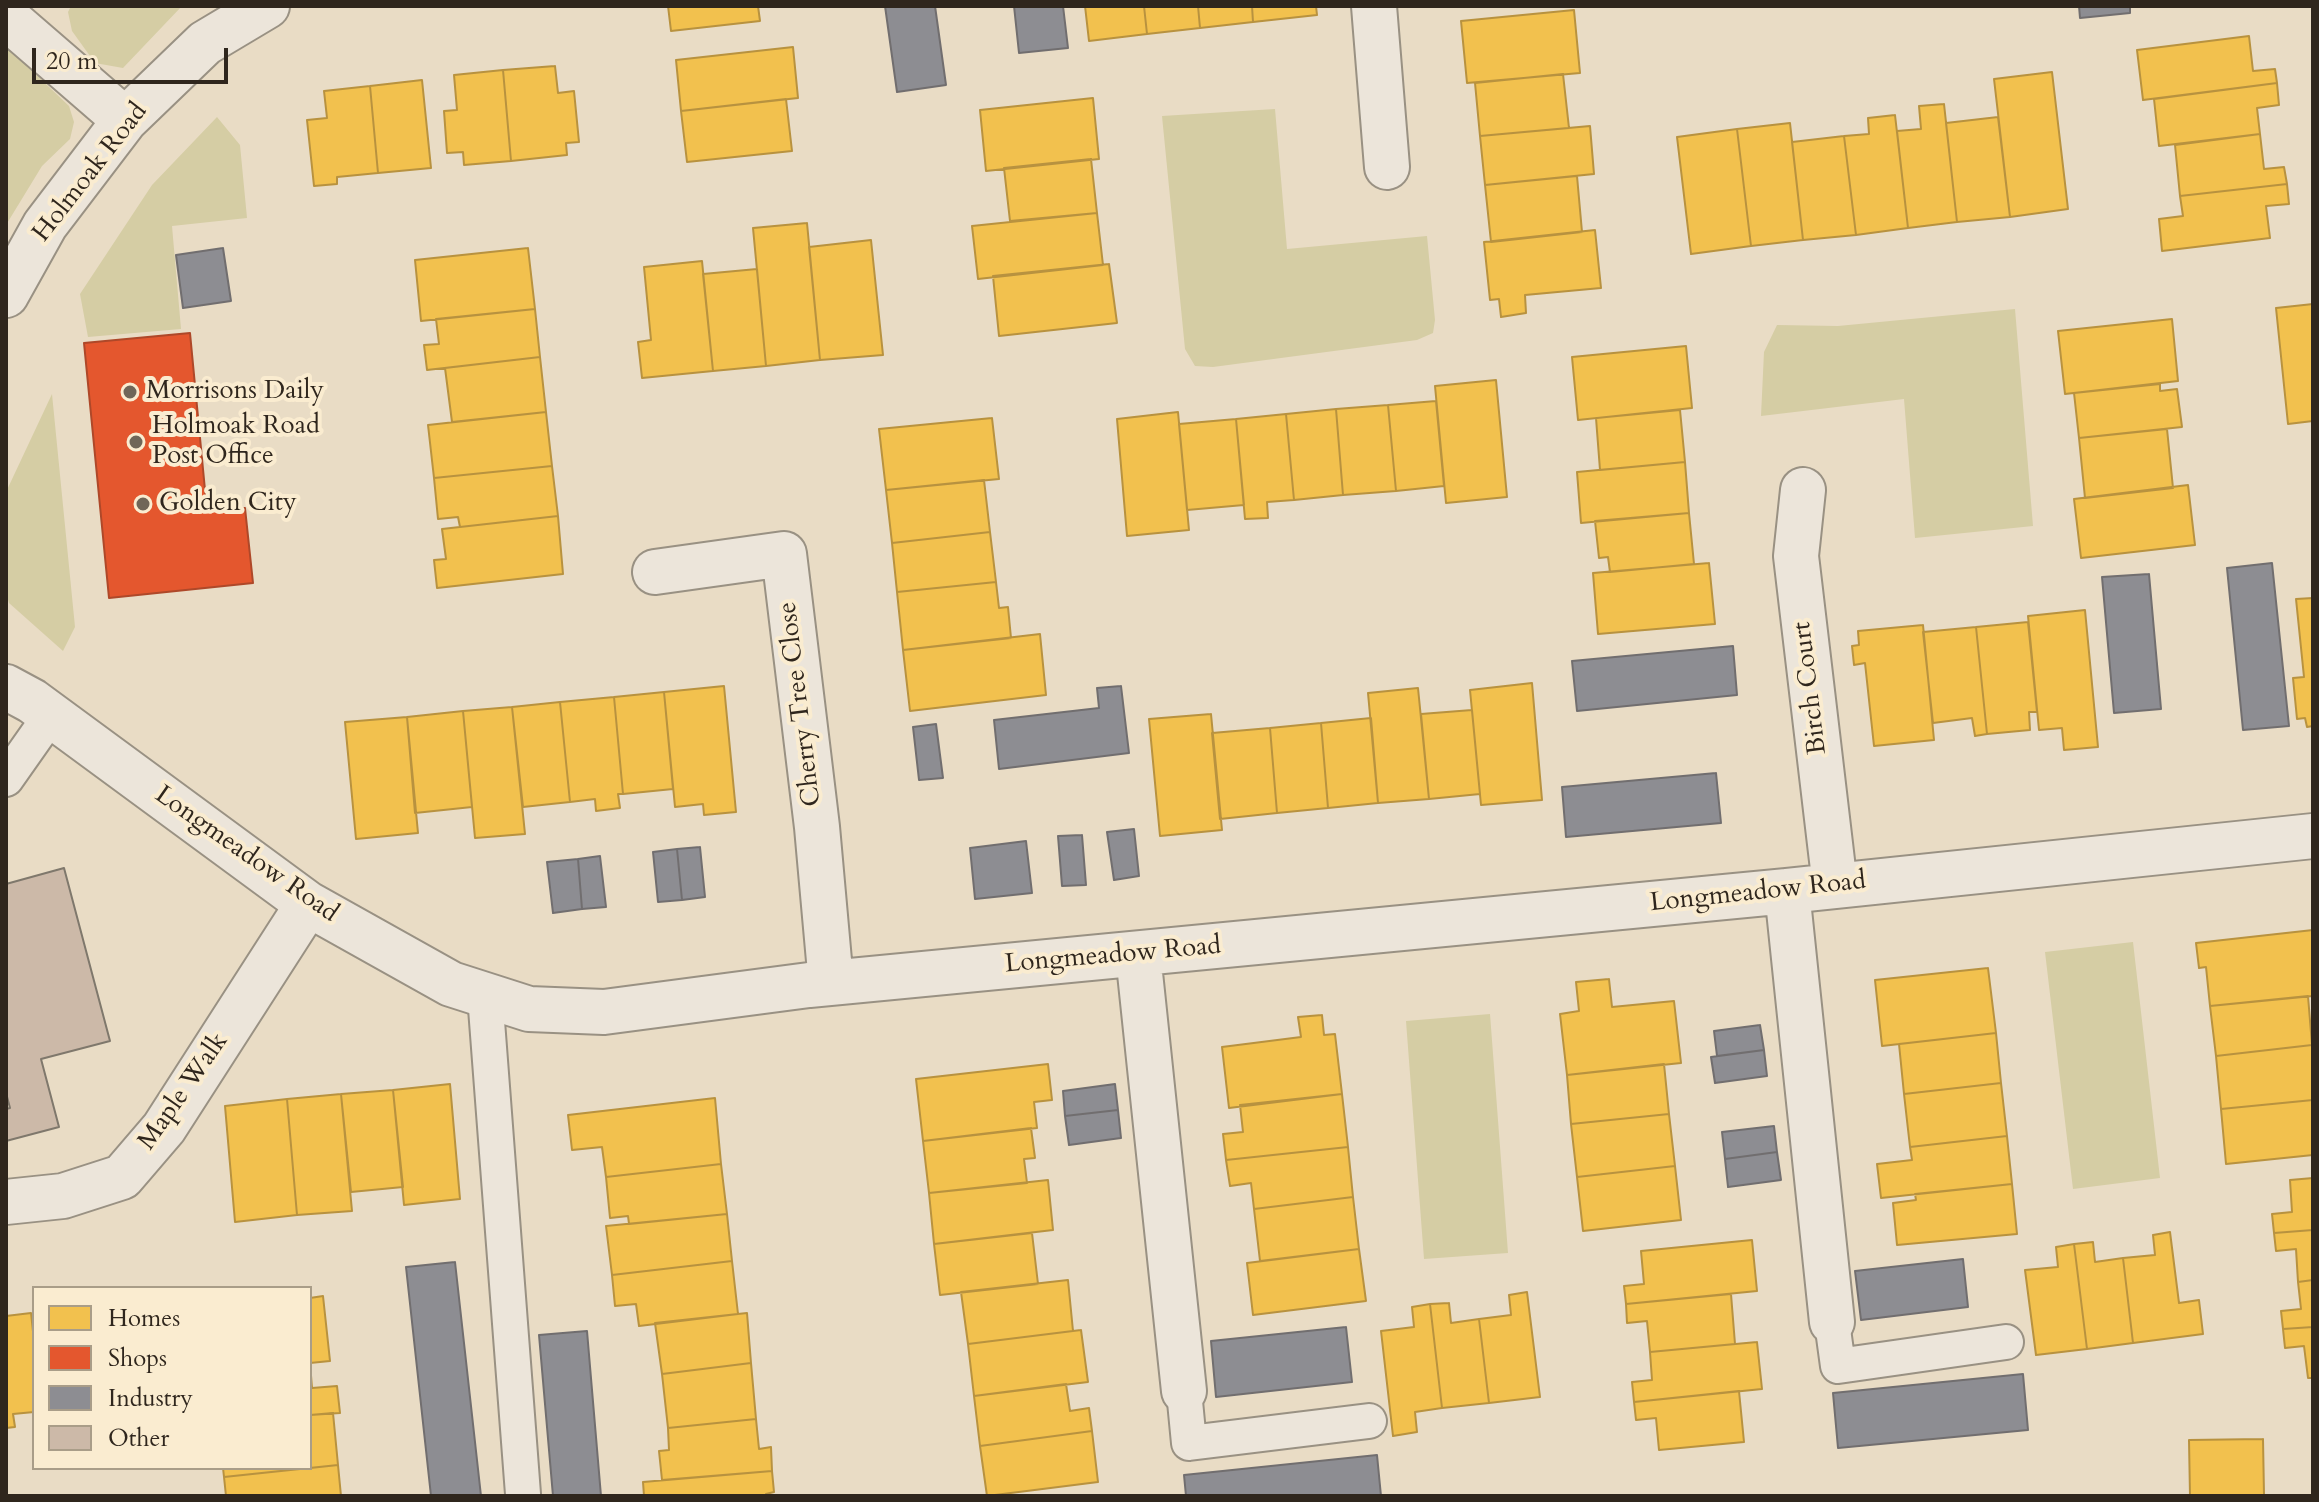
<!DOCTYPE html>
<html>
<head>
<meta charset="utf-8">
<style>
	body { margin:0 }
	#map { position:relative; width:2319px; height:1502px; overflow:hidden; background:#e9dcc5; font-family:Cardo,serif }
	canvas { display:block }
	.frame { position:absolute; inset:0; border:8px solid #2f261d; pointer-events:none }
	.legend { position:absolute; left:32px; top:1286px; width:280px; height:184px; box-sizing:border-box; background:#faecd0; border:2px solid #a99d88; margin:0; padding:10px 14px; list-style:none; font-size:24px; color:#2f261d }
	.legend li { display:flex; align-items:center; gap:16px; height:40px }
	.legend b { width:40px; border:2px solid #a99d88 }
	.scale { position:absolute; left:32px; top:48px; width:196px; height:36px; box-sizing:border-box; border:4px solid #2f261d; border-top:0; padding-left:10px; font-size:24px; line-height:28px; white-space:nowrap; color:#2f261d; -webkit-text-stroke:6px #faecd0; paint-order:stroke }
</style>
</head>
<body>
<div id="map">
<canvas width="2319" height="1502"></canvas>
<div class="frame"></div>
<ul class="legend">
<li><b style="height:22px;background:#f2c14e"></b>Homes</li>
<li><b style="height:22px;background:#e4572e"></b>Shops</li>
<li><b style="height:22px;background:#8d8d92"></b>Industry</li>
<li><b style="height:22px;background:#ccb9a8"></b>Other</li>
</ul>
<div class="scale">20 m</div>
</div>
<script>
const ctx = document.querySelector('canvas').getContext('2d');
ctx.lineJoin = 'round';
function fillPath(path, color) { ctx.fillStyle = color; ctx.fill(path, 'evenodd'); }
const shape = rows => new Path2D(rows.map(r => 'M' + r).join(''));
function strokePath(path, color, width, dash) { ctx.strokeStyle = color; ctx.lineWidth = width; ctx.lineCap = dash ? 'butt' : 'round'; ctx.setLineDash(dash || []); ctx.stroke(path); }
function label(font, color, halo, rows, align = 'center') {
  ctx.font = font + ' Cardo,serif'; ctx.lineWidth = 8; ctx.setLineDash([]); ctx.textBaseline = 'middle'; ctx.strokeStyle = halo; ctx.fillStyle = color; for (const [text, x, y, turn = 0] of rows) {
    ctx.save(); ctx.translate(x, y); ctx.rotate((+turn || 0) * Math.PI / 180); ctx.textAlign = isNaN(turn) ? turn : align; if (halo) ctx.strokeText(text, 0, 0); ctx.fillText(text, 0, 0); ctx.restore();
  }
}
fillPath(shape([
	[71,6,182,6,123,68,95,63,72,31,68,12],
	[6,46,69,106,74,122,70,139,42,166,6,225],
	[1275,109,1287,249,1427,236,1435,320,1433,333,1417,340,1213,367,1195,366,1185,349,1162,116],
	[217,117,240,145,247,218,172,226,181,329,88,337,80,294,152,185],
	[2015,309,2033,526,1915,538,1904,399,1761,416,1764,352,1777,325,1838,326],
	[52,394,75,627,63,651,9,603,6,593,6,492],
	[2133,942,2160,1178,2073,1189,2045,952],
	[1490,1014,1508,1253,1424,1259,1406,1021]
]), '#d5cda4');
const homes = shape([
	[668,6,758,6,760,21,671,31,668,6],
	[1085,6,1144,6,1147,34,1089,41,1085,6],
	[1144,6,1198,6,1200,28,1147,34,1144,6],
	[1198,6,1252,6,1253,22,1200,28,1198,6],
	[1252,6,1316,6,1317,15,1253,22,1252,6],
	[1574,10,1580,73,1467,83,1461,21,1574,10],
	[2249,36,2253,71,2275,69,2277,83,2143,100,2137,50,2249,36],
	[793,47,798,98,681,111,676,60,793,47],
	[555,66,558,93,574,91,579,142,566,143,567,155,511,161,503,70,555,66],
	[503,70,511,161,464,165,463,152,447,153,444,111,457,110,454,75,503,70],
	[2052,72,2068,209,2010,217,1994,79,2052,72],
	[1563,74,1569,128,1480,136,1475,83,1563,74],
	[422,80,431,168,378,173,370,86,422,80],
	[2277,83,2279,105,2257,108,2260,134,2159,146,2154,99,2277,83],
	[370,86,378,173,337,177,337,184,314,186,307,120,327,118,324,91,370,86],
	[1093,98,1099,159,986,171,980,110,1093,98],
	[786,99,792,151,687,162,681,111,786,99],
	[1944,104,1957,222,1908,228,1897,131,1921,129,1919,106,1944,104],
	[1895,115,1908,228,1856,235,1844,136,1869,134,1868,118,1895,115],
	[1998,117,2010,217,1957,222,1946,123,1998,117],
	[1790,123,1803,240,1751,246,1737,129,1790,123],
	[1590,126,1594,174,1485,185,1480,136,1590,126],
	[1737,129,1751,246,1691,254,1677,137,1737,129],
	[2260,134,2264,169,2284,167,2287,184,2180,196,2175,145,2260,134],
	[1844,136,1856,235,1803,240,1792,142,1844,136],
	[1091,159,1097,213,1010,221,1004,168,1091,159],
	[1577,176,1582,232,1491,242,1485,185,1577,176],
	[2287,184,2289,204,2266,206,2270,238,2162,251,2159,219,2183,216,2180,196,2287,184],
	[1097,213,1103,265,978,279,972,226,1097,213],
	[807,223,820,360,766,366,753,228,807,223],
	[1595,230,1601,288,1525,295,1526,313,1501,317,1499,299,1490,300,1484,242,1595,230],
	[871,240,883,355,820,360,809,247,871,240],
	[528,248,535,309,421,321,415,260,528,248],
	[702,261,713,371,642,378,638,342,651,340,644,267,702,261],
	[1109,264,1117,323,999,336,993,276,1109,264],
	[757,269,766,366,713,371,703,274,757,269],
	[2313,304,2313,421,2288,424,2276,308,2313,304],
	[535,309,540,357,427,370,424,345,439,344,436,319,535,309],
	[2172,319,2178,381,2065,394,2058,331,2172,319],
	[1686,346,1692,408,1578,420,1572,357,1686,346],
	[540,357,546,412,452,422,445,368,540,357],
	[1496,380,1507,497,1446,503,1435,386,1496,380],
	[2160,384,2160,391,2177,389,2182,427,2079,438,2074,393,2160,384],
	[1436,401,1444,486,1396,491,1388,405,1436,401],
	[1388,405,1396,491,1343,495,1336,409,1388,405],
	[1336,409,1343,495,1294,500,1286,414,1336,409],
	[1680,410,1685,462,1600,470,1596,418,1680,410],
	[546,412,552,466,434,478,428,425,546,412],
	[1178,412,1189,530,1127,536,1117,419,1178,412],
	[1286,414,1294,500,1267,502,1268,518,1245,519,1236,419,1286,414],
	[992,418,999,479,886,490,879,429,992,418],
	[1236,419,1244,505,1187,510,1179,424,1236,419],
	[2167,429,2173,488,2085,498,2079,438,2167,429],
	[1685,462,1689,513,1581,523,1577,472,1685,462],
	[552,466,558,516,460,527,458,517,438,519,434,478,552,466],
	[984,480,990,532,892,543,886,490,984,480],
	[2188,485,2195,545,2081,558,2074,499,2188,485],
	[1689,513,1694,564,1610,572,1608,557,1599,558,1595,521,1689,513],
	[558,516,563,574,437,588,434,560,446,559,442,529,558,516],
	[990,532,996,582,897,592,892,543,990,532],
	[1709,563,1715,624,1598,634,1593,573,1709,563],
	[996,582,999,608,1008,607,1011,638,903,650,897,592,996,582],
	[2313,598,2313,726,2307,727,2305,718,2297,719,2293,678,2304,677,2296,599,2313,598],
	[2085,610,2098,747,2064,750,2062,728,2039,730,2028,616,2085,610],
	[2028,622,2037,712,2029,712,2030,730,1987,734,1976,627,2028,622],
	[1923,625,1934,740,1874,746,1865,663,1854,665,1852,646,1859,645,1858,631,1923,625],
	[1976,627,1987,734,1975,736,1972,718,1933,723,1923,632,1976,627],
	[1040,634,1046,695,910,711,903,650,1040,634],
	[1532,683,1542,800,1481,805,1470,690,1532,683],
	[724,686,736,812,704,815,703,804,675,807,664,692,724,686],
	[1418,688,1429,799,1378,803,1368,693,1418,688],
	[664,692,673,789,623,794,614,697,664,692],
	[614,697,623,794,618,794,620,808,596,811,595,799,570,802,560,702,614,697],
	[560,702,570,802,523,807,512,707,560,702],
	[512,707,525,834,475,838,463,711,512,707],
	[1472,710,1480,794,1429,799,1421,714,1472,710],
	[463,711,472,807,415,813,407,717,463,711],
	[1211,714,1222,830,1160,836,1149,719,1211,714],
	[407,717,418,833,356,839,345,722,407,717],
	[1371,718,1378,803,1328,808,1321,723,1371,718],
	[1321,723,1328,808,1277,813,1270,728,1321,723],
	[1270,728,1277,813,1220,819,1212,733,1270,728],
	[2313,930,2313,996,2210,1006,2206,967,2199,968,2196,943,2313,930],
	[1988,968,1996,1033,1882,1046,1875,980,1988,968],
	[1609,979,1612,1007,1674,1001,1681,1063,1567,1075,1560,1014,1579,1011,1576,982,1609,979],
	[2308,996,2312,1045,2216,1056,2210,1006,2308,996],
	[1322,1015,1324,1035,1335,1034,1342,1094,1229,1108,1222,1047,1301,1037,1298,1017,1322,1015],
	[1996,1033,2001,1083,1904,1094,1899,1044,1996,1033],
	[2312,1045,2313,1100,2221,1109,2216,1056,2312,1045],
	[1048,1064,1052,1100,1034,1102,1037,1128,923,1141,916,1079,1048,1064],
	[1664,1064,1669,1114,1571,1124,1567,1075,1664,1064],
	[2001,1083,2007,1136,1910,1147,1904,1094,2001,1083],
	[450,1084,460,1199,404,1205,393,1090,450,1084],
	[393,1090,403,1187,351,1192,341,1094,393,1090],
	[341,1094,352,1211,297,1215,287,1099,341,1094],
	[1342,1094,1348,1147,1226,1160,1223,1134,1243,1132,1240,1105,1342,1094],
	[715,1098,721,1164,606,1177,602,1147,572,1150,568,1115,715,1098],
	[287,1099,297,1215,235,1222,225,1106,287,1099],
	[2313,1100,2313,1155,2226,1164,2221,1109,2313,1100],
	[1669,1114,1675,1166,1577,1177,1571,1124,1669,1114],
	[1031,1128,1035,1158,1024,1159,1027,1183,929,1193,923,1141,1031,1128],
	[2007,1136,2012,1184,1881,1198,1877,1164,1912,1160,1910,1147,2007,1136],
	[1348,1147,1353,1197,1254,1209,1251,1183,1230,1186,1226,1160,1348,1147],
	[721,1164,727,1214,629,1224,628,1216,610,1218,606,1177,721,1164],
	[1675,1166,1681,1220,1583,1231,1577,1177,1675,1166],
	[2313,1178,2313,1230,2274,1233,2272,1214,2292,1212,2290,1180,2313,1178],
	[1048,1180,1053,1230,934,1244,929,1193,1048,1180],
	[2012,1184,2017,1234,1897,1245,1893,1203,1916,1200,1915,1194,2012,1184],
	[1353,1197,1359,1249,1260,1261,1254,1209,1353,1197],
	[727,1214,732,1261,612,1275,606,1226,727,1214],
	[2313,1230,2313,1280,2298,1282,2296,1249,2276,1251,2274,1233,2313,1230],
	[2170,1232,2179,1303,2199,1300,2203,1334,2133,1343,2123,1258,2155,1255,2153,1235,2170,1232],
	[1032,1233,1038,1284,940,1295,934,1244,1032,1233],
	[1752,1240,1757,1291,1626,1304,1624,1286,1644,1284,1641,1251,1752,1240],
	[2093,1242,2095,1262,2123,1258,2133,1343,2087,1349,2074,1244,2093,1242],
	[2074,1244,2087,1349,2036,1355,2025,1270,2058,1267,2056,1247,2074,1244],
	[1359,1249,1366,1301,1253,1315,1247,1263,1359,1249],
	[732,1261,738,1314,639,1326,636,1304,615,1306,612,1275,732,1261],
	[1068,1280,1073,1331,968,1344,961,1292,1068,1280],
	[2313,1280,2313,1327,2283,1329,2281,1311,2301,1309,2298,1282,2313,1280],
	[1527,1292,1540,1397,1489,1403,1479,1319,1511,1315,1509,1295,1527,1292],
	[1731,1294,1735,1344,1650,1352,1647,1321,1627,1323,1626,1304,1731,1294],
	[323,1296,330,1361,310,1363,310,1298,323,1296],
	[1449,1303,1451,1323,1479,1319,1489,1403,1442,1408,1430,1304,1449,1303],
	[1430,1304,1442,1408,1415,1412,1417,1432,1393,1436,1381,1331,1414,1327,1412,1307,1430,1304],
	[31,1313,34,1341,34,1412,13,1414,15,1427,6,1428,6,1316,31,1313],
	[747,1313,751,1363,662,1374,655,1323,747,1313],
	[2313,1327,2313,1378,2308,1378,2304,1346,2285,1348,2283,1329,2313,1327],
	[1081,1330,1088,1382,974,1396,968,1344,1081,1330],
	[1757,1342,1762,1389,1634,1402,1632,1382,1652,1380,1650,1352,1757,1342],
	[310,1363,312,1388,337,1386,340,1413,310,1415,310,1363],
	[751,1363,756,1419,668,1428,662,1374,751,1363],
	[1066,1384,1070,1411,1089,1408,1092,1431,980,1446,974,1396,1066,1384],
	[1739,1391,1744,1442,1659,1450,1656,1418,1636,1420,1634,1402,1739,1391],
	[333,1413,338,1465,310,1468,310,1415,333,1413],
	[756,1419,759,1449,771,1447,772,1471,662,1480,659,1451,669,1450,668,1428,756,1419],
	[1092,1431,1098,1482,987,1496,980,1446,1092,1431],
	[2263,1439,2264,1495,2190,1496,2189,1440,2263,1439],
	[338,1465,341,1496,226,1496,224,1477,338,1465],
	[223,1468,309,1468,224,1477,223,1468],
	[772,1471,774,1492,766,1494,766,1496,644,1496,643,1482,772,1471]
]);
fillPath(homes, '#f2c14e');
strokePath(homes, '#b8923f', 2);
const shops = shape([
	[190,333,207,511,245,508,253,583,109,598,84,343,190,333]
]);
fillPath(shops, '#e4572e');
strokePath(shops, '#ae4829', 2);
const industry = shape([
	[885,6,935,6,946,85,897,92,885,6],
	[1014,6,1063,6,1068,48,1019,53,1014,6],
	[2079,6,2130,6,2130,13,2080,18,2079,6],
	[223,248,231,301,183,308,176,255,223,248],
	[2272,563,2289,726,2243,730,2227,568,2272,563],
	[2149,574,2161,709,2114,713,2102,577,2149,574],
	[1733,646,1737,695,1577,711,1572,661,1733,646],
	[1121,686,1129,753,999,769,994,720,1099,708,1097,688,1121,686],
	[936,724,943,778,919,780,913,727,936,724],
	[1716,773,1721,823,1566,837,1562,787,1716,773],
	[1134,829,1139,876,1114,880,1107,832,1134,829],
	[1082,835,1086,885,1062,886,1058,836,1082,835],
	[1026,841,1032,893,975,899,970,848,1026,841],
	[700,847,705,897,682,900,677,849,700,847],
	[677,849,682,900,658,902,653,852,677,849],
	[600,856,606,907,582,909,578,859,600,856],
	[578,859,582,909,553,913,547,862,578,859],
	[1760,1025,1764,1050,1717,1056,1714,1031,1760,1025],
	[1764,1050,1767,1076,1715,1083,1711,1057,1764,1050],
	[1115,1084,1118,1110,1065,1116,1063,1091,1115,1084],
	[1118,1110,1121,1138,1069,1145,1065,1116,1118,1110],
	[1774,1126,1777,1152,1725,1159,1722,1132,1774,1126],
	[1777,1152,1781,1180,1728,1187,1725,1159,1777,1152],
	[1963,1259,1968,1307,1861,1320,1855,1271,1963,1259],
	[455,1262,481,1496,431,1496,406,1267,455,1262],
	[1346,1327,1352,1382,1216,1397,1211,1341,1346,1327],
	[587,1331,601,1496,553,1496,539,1335,587,1331],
	[2023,1374,2028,1430,1838,1448,1833,1393,2023,1374],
	[1377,1455,1381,1496,1186,1496,1184,1475,1377,1455]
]);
fillPath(industry, '#8d8d92');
strokePath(industry, '#716e6f', 2);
const building = shape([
	[64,868,110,1041,41,1059,59,1127,6,1141,6,1109,10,1108,6,1093,6,884,64,868]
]);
fillPath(building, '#ccb9a8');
strokePath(building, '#7f786c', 2);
const service = shape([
	[6,779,51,715],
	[485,995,523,1494],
	[1832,1322,1838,1366,2006,1342],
	[1184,1391,1189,1443,1369,1421]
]);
const minor = shape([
	[1374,6,1387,167],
	[6,17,125,120],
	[6,295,45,225,125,120,205,43,267,6],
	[1803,490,1796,556,1835,886],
	[655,572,784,554,817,827,831,983],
	[6,687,32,701,308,904,451,984,529,1009,604,1012,809,985,1787,891,2313,836],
	[1787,891,1832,1322],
	[1138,954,1184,1391],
	[6,1202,63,1196,122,1177,164,1128,308,904]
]);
strokePath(service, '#999183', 38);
strokePath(minor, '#999183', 48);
strokePath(service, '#ece5da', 34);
strokePath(minor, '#ece5da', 44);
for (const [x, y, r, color] of [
	[130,392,8,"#706658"],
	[136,442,8,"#706658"],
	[143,504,8,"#706658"]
]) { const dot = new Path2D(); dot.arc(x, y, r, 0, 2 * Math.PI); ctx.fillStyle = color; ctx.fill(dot); strokePath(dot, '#faecd0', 3); }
label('26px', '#2f261d', '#faecd0', [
	["Holmoak Road",91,173,-52],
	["Birch Court",1811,688,-97],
	["Cherry Tree Close",801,704,-97],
	["Longmeadow Road",246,855,35],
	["Longmeadow Road",1758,893,-6],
	["Longmeadow Road",1113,956,-5],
	["Maple Walk",184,1092,-55]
]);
label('26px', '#2f261d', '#faecd0', [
	["Morrisons Daily",146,392],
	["Holmoak Road",152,427],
	["Post Office",152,457],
	["Golden City",159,504]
], 'left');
</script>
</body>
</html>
